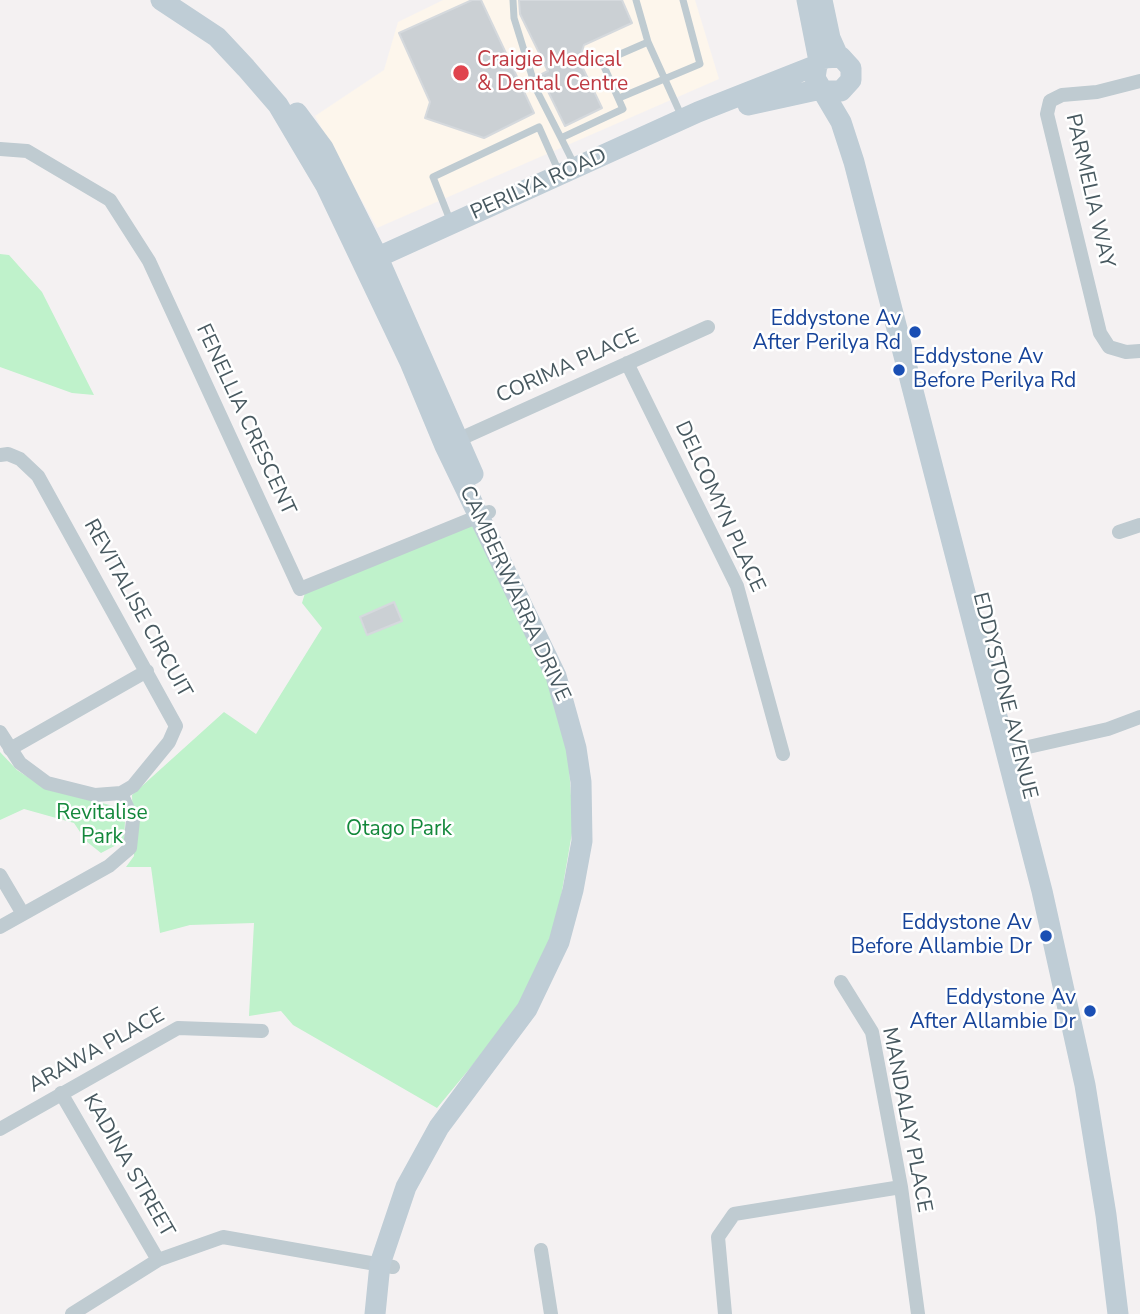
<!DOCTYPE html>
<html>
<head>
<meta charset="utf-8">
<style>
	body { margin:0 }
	canvas { display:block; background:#f4f1f2 }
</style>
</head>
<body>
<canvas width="1140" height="1314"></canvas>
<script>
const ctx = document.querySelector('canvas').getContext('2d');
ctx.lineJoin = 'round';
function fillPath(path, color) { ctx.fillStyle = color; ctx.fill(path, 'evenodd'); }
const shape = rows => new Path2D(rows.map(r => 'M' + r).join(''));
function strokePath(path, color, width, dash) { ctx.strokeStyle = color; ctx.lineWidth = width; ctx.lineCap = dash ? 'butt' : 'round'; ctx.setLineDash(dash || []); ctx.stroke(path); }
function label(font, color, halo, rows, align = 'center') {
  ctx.font = font + ' "Nunito Sans",sans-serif'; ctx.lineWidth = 5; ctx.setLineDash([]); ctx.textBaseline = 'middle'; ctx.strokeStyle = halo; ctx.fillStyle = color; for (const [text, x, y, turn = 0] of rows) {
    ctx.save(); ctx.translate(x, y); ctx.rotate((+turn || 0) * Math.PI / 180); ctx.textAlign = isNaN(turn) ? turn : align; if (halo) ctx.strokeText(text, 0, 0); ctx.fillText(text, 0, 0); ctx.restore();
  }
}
fillPath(shape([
	[443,0,695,0,719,79,377,228,315,116,384,70,398,22]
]), '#fdf6ec');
fillPath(shape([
	[0,254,9,255,42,292,94,395,72,393,0,367],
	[479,522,554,688,568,751,573,827,552,949,524,1003,437,1108,293,1025,281,1011,249,1016,254,923,190,925,160,933,151,867,126,867,134,856,132,795,224,712,256,734,322,628,302,603,305,593],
	[0,752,17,770,43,787,117,807,125,821,124,841,101,853,86,841,74,823,24,809,0,820]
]), '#bff2cb');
const building = shape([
	[472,0,481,0,534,113,484,138,425,118,430,102,399,33,472,0],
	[519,0,622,0,632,23,584,45,579,60,602,108,565,126,540,75,548,71,520,14,519,0],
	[394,602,402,621,367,635,360,617,394,602]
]);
fillPath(building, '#cbd0d4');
strokePath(building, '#d5d9dd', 2);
strokePath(shape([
	[513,0,514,18,536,89,561,138],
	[636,0,648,42,681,115],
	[619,98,700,64,683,0],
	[574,164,561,138,623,109,602,62,648,42],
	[450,220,433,177,539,127,559,172]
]), '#bfcbd1', 7);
strokePath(shape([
	[1140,81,1097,92,1062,95,1050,101,1047,114,1100,333,1109,347,1126,352,1140,351],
	[0,149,27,151,110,200,149,261,300,589,489,512],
	[627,363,737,586,783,754],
	[451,443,708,327],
	[0,455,8,454,20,459,38,476,176,726,169,742,133,786,121,793,133,820,130,848,109,866,0,927],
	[1119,532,1140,525],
	[0,732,20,763,47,783,95,795,121,793],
	[10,749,147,671],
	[1006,752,1108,729,1140,717],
	[0,875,23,914],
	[841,982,872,1032,901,1187,918,1314],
	[61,1093,158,1260],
	[0,1129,178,1028,262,1031],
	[541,1250,551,1314],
	[72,1314,158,1260,223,1237,393,1267],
	[725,1314,718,1237,734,1214,901,1187]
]), '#bfcbd1', 14);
strokePath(shape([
	[161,0,217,37,246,68,278,105,326,186,410,362,445,446,556,676,576,748,581,782,582,841,573,890,559,942,527,1009,439,1127,406,1187,380,1264,375,1314],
	[807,0,819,61],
	[822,0,830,38,838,56],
	[825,91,841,91,851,80,851,68,841,57,823,58,817,65,815,78,841,122,854,162,1042,891,1085,1085,1106,1215,1118,1314],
	[748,105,821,89],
	[297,113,323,148,378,258,473,474],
	[365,263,698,112,817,65]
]), '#bfcdd6', 21);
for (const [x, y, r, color] of [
	[461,73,9,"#e0444e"],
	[915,332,7,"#1a4fb4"],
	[899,370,7,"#1a4fb4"],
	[1046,936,7,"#1a4fb4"],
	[1090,1011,7,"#1a4fb4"]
]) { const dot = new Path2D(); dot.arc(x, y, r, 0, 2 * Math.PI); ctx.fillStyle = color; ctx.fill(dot); strokePath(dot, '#fff', 2.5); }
label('21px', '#be3a42', '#fff', [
	["Craigie Medical",477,61],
	["& Dental Centre",477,85]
], 'left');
label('21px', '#485960', '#fff', [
	["PERILYA ROAD",539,185,-24],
	["PARMELIA WAY",1089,191,77],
	["CORIMA PLACE",568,367,-24],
	["FENELLIA CRESCENT",245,420,65],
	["DELCOMYN PLACE",719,507,65],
	["CAMBERWARRA DRIVE",514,594,65],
	["REVITALISE CIRCUIT",137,609,61],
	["EDDYSTONE AVENUE",1004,696,76],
	["ARAWA PLACE",97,1051,-29],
	["MANDALAY PLACE",906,1120,79],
	["KADINA STREET",128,1166,60]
]);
label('21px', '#164399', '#fff', [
	["Eddystone Av",901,320],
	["After Perilya Rd",901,344],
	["Eddystone Av",913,358,"left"],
	["Before Perilya Rd",913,382,"left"],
	["Eddystone Av",1032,924],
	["Before Allambie Dr",1032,948],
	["Eddystone Av",1076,999],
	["After Allambie Dr",1076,1023]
], 'right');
label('21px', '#13883b', '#fff', [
	["Revitalise",102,814],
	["Park",102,838],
	["Otago Park",399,830]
]);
</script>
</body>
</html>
